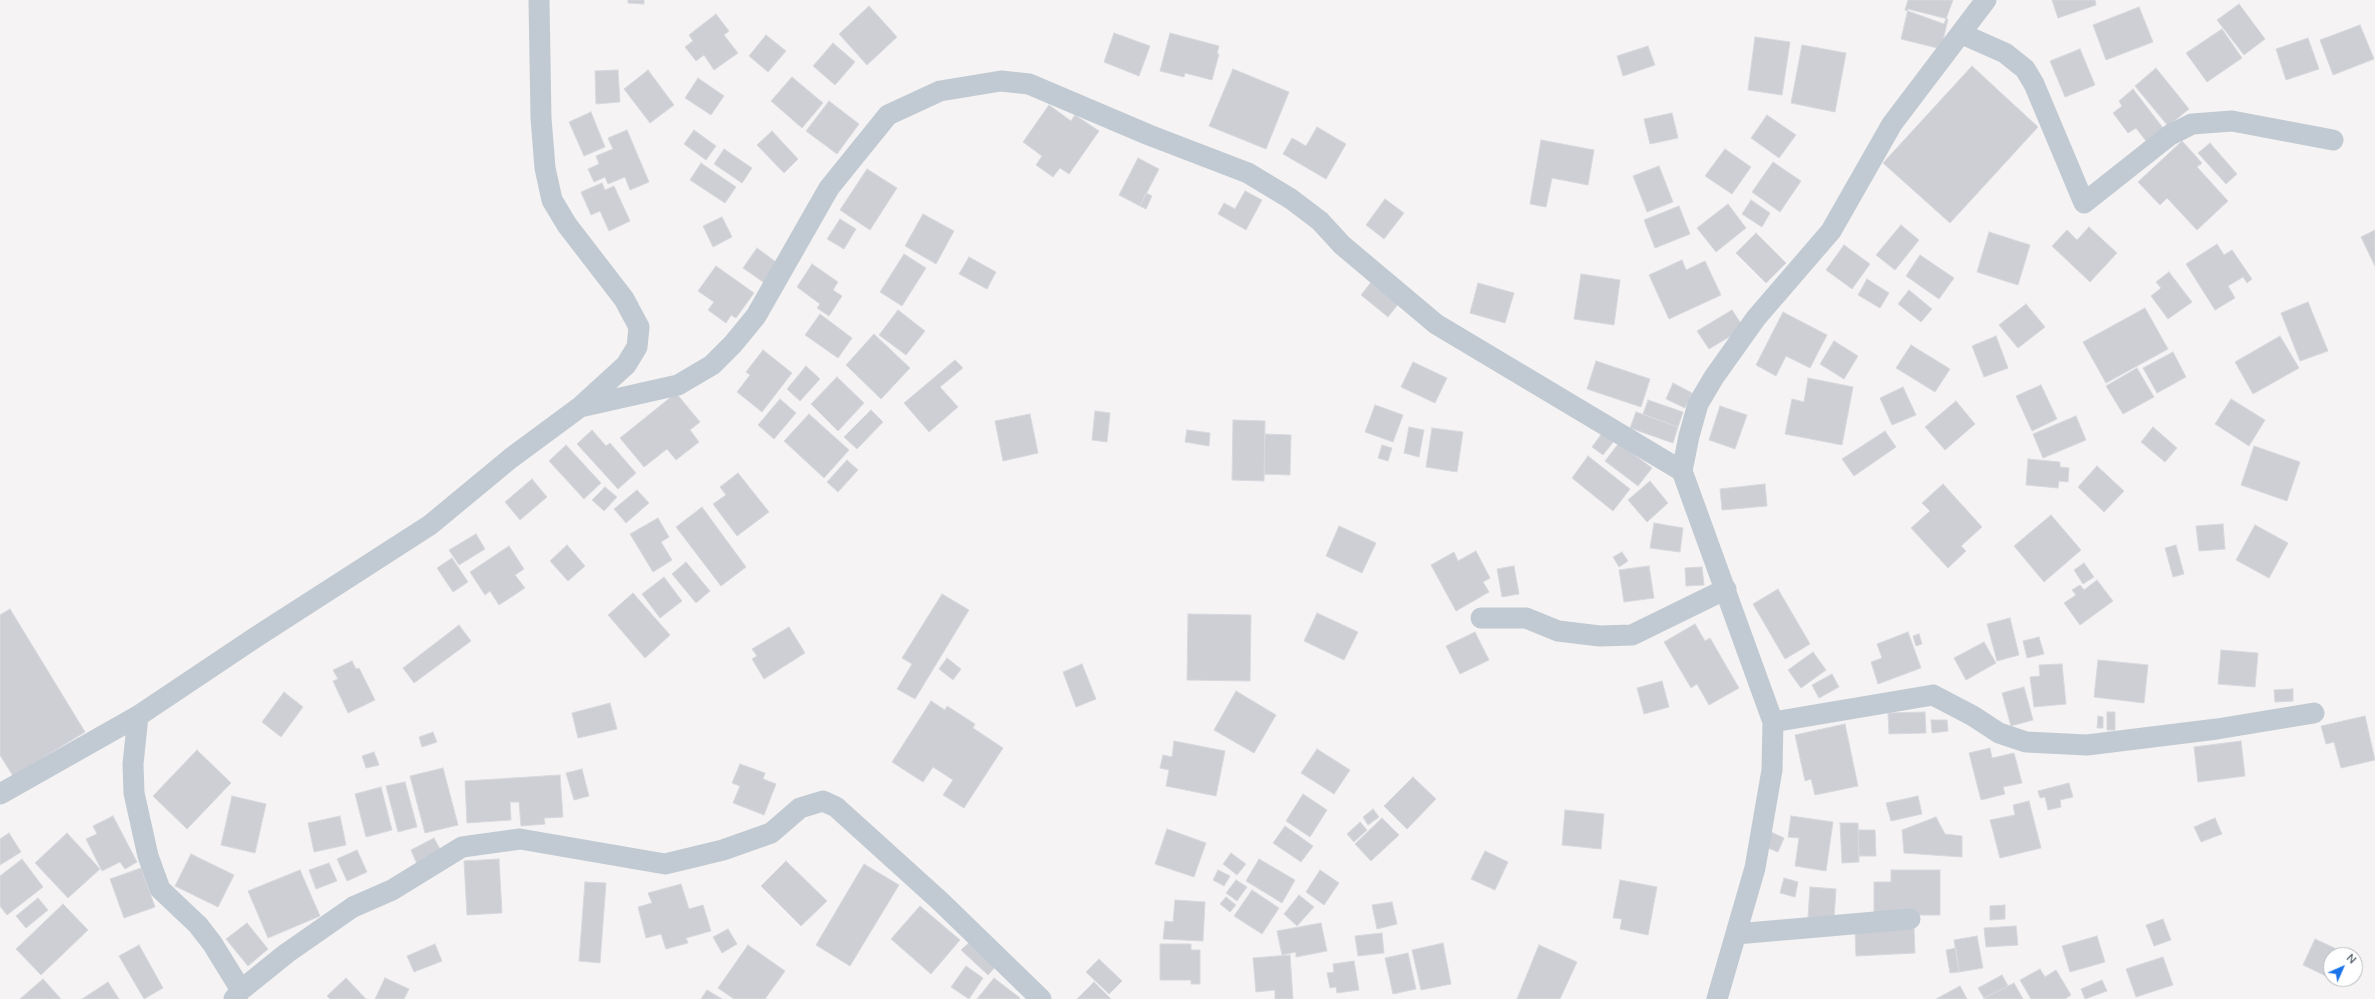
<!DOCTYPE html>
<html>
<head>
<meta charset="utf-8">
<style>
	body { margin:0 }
	#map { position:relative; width:2375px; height:999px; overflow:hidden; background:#f5f3f3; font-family:"Nunito Sans",sans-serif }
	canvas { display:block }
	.north { position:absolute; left:2323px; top:947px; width:40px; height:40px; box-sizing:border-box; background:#fff; border:1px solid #b7bbc0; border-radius:50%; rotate:45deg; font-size:11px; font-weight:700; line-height:16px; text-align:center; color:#4a5661 }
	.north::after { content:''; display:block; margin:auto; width:14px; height:18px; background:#1a73e8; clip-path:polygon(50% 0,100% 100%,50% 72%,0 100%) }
</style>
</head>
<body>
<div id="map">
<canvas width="2375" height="999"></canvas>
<div class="north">N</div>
</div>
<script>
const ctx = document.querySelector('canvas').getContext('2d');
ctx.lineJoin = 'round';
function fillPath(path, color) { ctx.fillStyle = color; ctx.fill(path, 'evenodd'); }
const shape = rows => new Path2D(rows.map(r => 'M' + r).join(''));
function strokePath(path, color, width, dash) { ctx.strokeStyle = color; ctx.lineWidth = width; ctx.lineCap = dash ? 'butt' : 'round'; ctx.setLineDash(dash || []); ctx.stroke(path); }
const building = shape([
	[628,0,644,0,644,4,628,3,628,0],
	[1908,0,1953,0,1944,24,1905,10,1908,0],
	[2052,0,2095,0,2096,5,2058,18,2052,0],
	[2239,4,2265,39,2244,55,2217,20,2239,4],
	[869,6,897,37,867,65,839,34,869,6],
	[2139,7,2153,42,2106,60,2093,25,2139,7],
	[1908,9,1948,19,1941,49,1901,39,1908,9],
	[716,14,729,31,724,35,738,53,714,70,704,55,696,61,685,47,693,41,689,35,716,14],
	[2360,25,2374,59,2333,75,2320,40,2360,25],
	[2222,29,2242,58,2207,82,2186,53,2222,29],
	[1114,33,1150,46,1139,76,1104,62,1114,33],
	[1170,33,1219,46,1217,54,1219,54,1212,80,1185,73,1184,77,1160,71,1170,33],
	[766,35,786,51,768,72,749,56,766,35],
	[1755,37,1790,42,1782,95,1748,90,1755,37],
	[2308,38,2319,69,2286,80,2276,49,2308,38],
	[833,43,855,62,835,85,813,66,833,43],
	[1802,45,1846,53,1835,112,1791,103,1802,45],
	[1648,46,1655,65,1623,76,1617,56,1648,46],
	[2080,49,2095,85,2065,97,2050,61,2080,49],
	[1972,66,2038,127,1950,223,1883,163,1972,66],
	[2156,68,2189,109,2168,126,2135,86,2156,68],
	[1233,69,1289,92,1266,149,1209,126,1233,69],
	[618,70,620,102,596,104,595,71,618,70],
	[648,70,674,105,650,123,624,89,648,70],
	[792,77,823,103,802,128,771,101,792,77],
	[698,78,724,96,711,115,685,98,698,78],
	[2133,89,2163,128,2146,141,2136,128,2128,133,2113,113,2122,106,2119,101,2133,89],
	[829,101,859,124,837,154,806,131,829,101],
	[1049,105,1071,121,1075,115,1099,131,1069,174,1060,168,1053,177,1036,165,1042,156,1023,142,1049,105],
	[591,112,605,147,584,156,569,122,591,112],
	[1672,113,1678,138,1650,144,1644,119,1672,113],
	[1767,115,1796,135,1779,158,1751,138,1767,115],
	[1317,127,1346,144,1326,179,1283,154,1292,138,1306,146,1317,127],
	[627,130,649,182,630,190,625,177,608,184,605,177,594,182,588,169,599,164,596,156,613,149,608,138,627,130],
	[694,130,716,146,706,160,684,144,694,130],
	[772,131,798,159,784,173,757,145,772,131],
	[1541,140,1594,150,1588,185,1552,178,1546,207,1530,204,1541,140],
	[2182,141,2202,163,2197,167,2228,201,2197,230,2167,198,2160,205,2138,182,2182,141],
	[2210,143,2237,174,2226,184,2198,153,2210,143],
	[724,149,752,168,742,183,714,164,724,149],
	[1725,149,1751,167,1732,194,1705,176,1725,149],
	[1138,158,1159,169,1140,206,1119,195,1138,158],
	[1773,162,1801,181,1780,212,1752,192,1773,162],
	[701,163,736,187,725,203,690,180,701,163],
	[1659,166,1673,202,1647,212,1633,176,1659,166],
	[867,169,897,188,870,230,840,210,867,169],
	[602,183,605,190,614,186,630,221,609,231,600,211,591,215,581,192,602,183],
	[1245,191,1262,200,1246,230,1218,214,1224,203,1235,209,1245,191],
	[1146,193,1152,196,1146,209,1140,206,1146,193],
	[1385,199,1404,213,1384,239,1366,225,1385,199],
	[1751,200,1770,213,1762,227,1742,214,1751,200],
	[1728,204,1746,228,1716,252,1697,228,1728,204],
	[1679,206,1690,234,1655,248,1644,220,1679,206],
	[923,214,954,231,936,264,905,246,923,214],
	[722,217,732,237,713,247,703,226,722,217],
	[840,219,856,229,844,249,827,239,840,219],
	[1901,225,1919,240,1895,270,1876,255,1901,225],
	[2089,227,2117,253,2090,282,2052,246,2067,230,2077,240,2089,227],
	[2375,230,2375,266,2361,237,2375,230],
	[1989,232,2030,245,2018,285,1977,272,1989,232],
	[1756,233,1786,263,1766,283,1736,253,1756,233],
	[2217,244,2224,255,2232,250,2252,279,2247,283,2243,277,2228,286,2235,298,2215,310,2186,264,2217,244],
	[1844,245,1870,264,1852,289,1826,270,1844,245],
	[757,248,780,265,766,284,743,268,757,248],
	[904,254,926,268,902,306,880,292,904,254],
	[1920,255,1954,278,1939,299,1906,276,1920,255],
	[969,257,996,272,987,289,959,274,969,257],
	[1682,260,1686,270,1705,261,1721,295,1669,319,1649,275,1682,260],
	[812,264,838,282,833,290,842,296,829,316,817,308,820,304,797,287,812,264],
	[716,266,754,293,736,318,731,315,726,323,708,310,714,302,698,291,716,266],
	[2169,272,2192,302,2168,319,2151,296,2161,288,2156,282,2169,272],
	[1581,274,1620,280,1614,325,1574,319,1581,274],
	[1867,279,1889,293,1880,308,1858,295,1867,279],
	[1372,281,1399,303,1388,317,1361,295,1372,281],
	[1478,283,1514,293,1505,323,1470,313,1478,283],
	[1909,290,1932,309,1921,322,1898,304,1909,290],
	[2308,302,2328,351,2300,361,2281,313,2308,302],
	[2026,304,2045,327,2018,348,1999,325,2026,304],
	[2145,308,2168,349,2106,383,2083,342,2145,308],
	[898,310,925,331,906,355,879,335,898,310],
	[1732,310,1744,328,1709,349,1697,331,1732,310],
	[1783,312,1827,335,1810,368,1786,356,1776,376,1756,365,1783,312],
	[820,314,852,338,838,358,805,335,820,314],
	[874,334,910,368,881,399,846,365,874,334],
	[1996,336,2008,368,1984,377,1972,346,1996,336],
	[2280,336,2299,368,2253,394,2235,362,2280,336],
	[1834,341,1858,356,1844,379,1820,364,1834,341],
	[1911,345,1950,369,1935,392,1896,368,1911,345],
	[763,350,792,373,762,412,737,392,750,375,746,372,763,350],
	[2173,352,2186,377,2157,393,2143,368,2173,352],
	[955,360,963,368,940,387,958,407,929,432,904,403,955,360],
	[1596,361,1650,379,1641,407,1587,389,1596,361],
	[1413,362,1447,378,1435,403,1401,387,1413,362],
	[806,366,820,379,800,401,787,389,806,366],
	[2137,368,2154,397,2123,414,2106,386,2137,368],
	[837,377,864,403,838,431,811,404,837,377],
	[1808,378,1853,387,1842,445,1785,434,1792,399,1804,402,1808,378],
	[1673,383,1692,393,1685,408,1666,399,1673,383],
	[2041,385,2057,419,2032,431,2016,396,2041,385],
	[1903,387,1916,415,1892,425,1880,398,1903,387],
	[676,393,700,422,690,430,699,442,676,460,667,449,644,467,620,438,676,393],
	[780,399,796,413,774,439,758,425,780,399],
	[2231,399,2265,420,2249,446,2215,424,2231,399],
	[1648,400,1683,412,1678,427,1643,414,1648,400],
	[1956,401,1975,424,1945,450,1925,427,1956,401],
	[1375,405,1403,415,1393,442,1365,432,1375,405],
	[1720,406,1747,415,1735,449,1709,440,1720,406],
	[871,410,883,422,857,449,844,437,871,410],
	[1095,411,1110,413,1107,442,1092,440,1095,411],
	[1636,412,1678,427,1673,443,1630,428,1636,412],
	[809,414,849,450,824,478,784,441,809,414],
	[1030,414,1038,453,1003,461,995,421,1030,414],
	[2076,416,2086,440,2043,458,2033,434,2076,416],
	[1233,420,1265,421,1264,481,1232,480,1233,420],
	[1409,427,1424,430,1419,457,1404,453,1409,427],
	[2153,427,2177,448,2165,462,2141,442,2153,427],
	[1432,428,1463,432,1457,472,1426,467,1432,428],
	[592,430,606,446,610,443,636,473,618,489,577,444,592,430],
	[1187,430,1210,433,1209,446,1185,442,1187,430],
	[1885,431,1896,447,1854,476,1842,459,1885,431],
	[1603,432,1614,441,1603,455,1592,447,1603,432],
	[1265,434,1291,435,1290,475,1264,474,1265,434],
	[1619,443,1652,468,1638,486,1605,461,1619,443],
	[566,445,601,483,584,499,549,461,566,445],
	[1382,445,1392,448,1388,461,1378,458,1382,445],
	[2254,446,2300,462,2287,501,2241,485,2254,446],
	[1588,456,1630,489,1613,511,1572,478,1588,456],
	[2028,459,2060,462,2060,467,2069,468,2068,482,2059,481,2058,488,2026,485,2028,459],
	[847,460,858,470,838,492,827,482,847,460],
	[2097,466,2124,491,2104,512,2078,487,2097,466],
	[738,473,769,512,737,536,713,504,726,495,720,487,738,473],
	[532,479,547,497,520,520,505,502,532,479],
	[1650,481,1668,503,1647,522,1628,500,1650,481],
	[1765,484,1767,506,1722,510,1720,489,1765,484],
	[1943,484,1982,527,1961,546,1966,551,1948,568,1911,528,1930,511,1922,503,1943,484],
	[605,487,617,497,604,511,592,500,605,487],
	[637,490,649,503,626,523,614,509,637,490],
	[702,507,746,567,721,586,676,527,702,507],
	[2051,515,2081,550,2044,582,2014,546,2051,515],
	[658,518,669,537,661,542,672,560,653,572,630,534,658,518],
	[1654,523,1683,528,1680,552,1650,548,1654,523],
	[2223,524,2225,549,2199,551,2196,526,2223,524],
	[2255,525,2288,543,2269,578,2236,560,2255,525],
	[1339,526,1376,543,1362,573,1326,556,1339,526],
	[476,534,485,549,459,565,449,550,476,534],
	[567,545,585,566,568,581,550,561,567,545],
	[2176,545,2184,574,2173,577,2165,548,2176,545],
	[509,546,524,569,515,575,525,588,499,605,490,591,485,595,470,572,509,546],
	[1476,551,1490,578,1483,582,1489,592,1456,611,1431,565,1454,552,1458,561,1476,551],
	[1622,552,1628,561,1619,567,1613,557,1622,552],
	[452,558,468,582,453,592,437,568,452,558],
	[686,562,710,591,696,603,672,574,686,562],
	[2084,563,2094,577,2083,584,2074,570,2084,563],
	[1514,566,1519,594,1502,597,1497,569,1514,566],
	[1649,566,1654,598,1624,602,1619,570,1649,566],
	[1702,567,1704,585,1686,586,1685,568,1702,567],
	[664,577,682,601,660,618,642,594,664,577],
	[2097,580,2113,601,2080,625,2064,603,2076,595,2072,590,2080,585,2084,590,2097,580],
	[1778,589,1810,644,1785,659,1753,604,1778,589],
	[633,593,670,635,645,658,608,615,633,593],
	[942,594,969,610,915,699,897,689,912,664,902,658,942,594],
	[10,609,85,732,13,776,0,755,0,615,10,609],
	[1317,613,1358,632,1344,660,1304,641,1317,613],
	[1188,614,1251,615,1250,681,1187,680,1188,614],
	[2010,618,2019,655,1997,661,1987,624,2010,618],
	[1695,624,1705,641,1710,638,1739,688,1709,705,1697,684,1691,688,1664,642,1695,624],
	[459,625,471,641,414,683,403,668,459,625],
	[789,627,805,653,764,679,752,659,757,656,752,649,789,627],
	[1475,632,1489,660,1460,674,1446,646,1475,632],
	[1908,632,1921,668,1878,684,1871,662,1882,658,1877,644,1908,632],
	[1919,634,1922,644,1916,646,1913,636,1919,634],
	[2039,637,2044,654,2027,658,2023,641,2039,637],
	[1984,642,1996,663,1966,680,1954,658,1984,642],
	[2221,650,2258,653,2255,687,2218,684,2221,650],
	[1813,652,1826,670,1801,688,1788,670,1813,652],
	[947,658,961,669,953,680,939,669,947,658],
	[2098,660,2148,665,2144,703,2094,697,2098,660],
	[352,661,356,669,359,668,375,700,348,713,333,681,338,679,333,670,352,661],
	[1082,664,1096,699,1076,707,1063,672,1082,664],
	[2062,664,2066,704,2034,707,2030,677,2040,676,2039,665,2062,664],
	[1832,674,1839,687,1819,698,1812,685,1832,674],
	[1662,681,1669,707,1644,714,1637,688,1662,681],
	[2024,687,2033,720,2011,726,2002,693,2024,687],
	[2293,689,2293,701,2275,702,2274,690,2293,689],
	[1236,691,1276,715,1254,753,1214,730,1236,691],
	[284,692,303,707,281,737,262,722,284,692],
	[931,701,945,710,947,706,975,724,973,728,1003,748,964,808,943,795,953,780,933,767,923,782,892,762,931,701],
	[610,703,617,729,578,738,572,713,610,703],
	[1925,712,1926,733,1889,734,1888,713,1925,712],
	[2107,712,2115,712,2115,730,2107,730,2107,712],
	[2098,716,2103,717,2103,728,2097,728,2098,716],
	[2365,716,2375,760,2341,768,2334,742,2326,744,2321,726,2365,716],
	[1931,720,1947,720,1948,731,1932,733,1931,720],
	[1845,724,1858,786,1815,795,1811,779,1805,781,1795,735,1845,724],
	[433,732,437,742,422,747,419,737,433,732],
	[1174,741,1225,751,1216,796,1166,786,1169,770,1160,768,1163,755,1172,757,1174,741],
	[2241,741,2245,776,2198,782,2194,747,2241,741],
	[1990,748,1992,758,2014,753,2022,783,2003,787,2005,794,1981,800,1969,753,1990,748],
	[1317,749,1350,770,1334,794,1301,773,1317,749],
	[197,750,231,783,187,829,153,796,197,750],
	[374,752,379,765,366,768,362,756,374,752],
	[740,764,765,773,763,779,776,784,764,815,733,803,740,786,732,783,740,764],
	[443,768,458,825,425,833,410,776,443,768],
	[582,769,589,796,574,800,566,773,582,769],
	[560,775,563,817,544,818,545,824,521,826,519,802,510,802,511,820,467,823,465,781,560,775],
	[1413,777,1436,799,1407,829,1384,806,1413,777],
	[405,782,417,827,398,832,386,786,405,782],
	[2069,783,2073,797,2060,800,2061,807,2048,810,2045,797,2040,798,2038,791,2069,783],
	[381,787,392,830,366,837,355,794,381,787],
	[1303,794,1327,810,1310,837,1286,821,1303,794],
	[232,796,266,804,255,853,221,845,232,796],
	[1918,796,1922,814,1891,821,1886,803,1918,796],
	[2029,801,2041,848,2000,858,1990,820,2015,815,2013,805,2029,801],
	[1373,809,1379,817,1368,825,1363,817,1373,809],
	[1565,810,1604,814,1601,849,1562,845,1565,810],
	[113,816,137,862,125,869,120,862,102,871,86,839,97,834,93,826,113,816],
	[340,816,346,845,314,852,308,823,340,816],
	[1791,816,1833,822,1826,871,1795,866,1799,838,1788,837,1791,816],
	[1936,817,1945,834,1962,836,1962,857,1904,853,1902,830,1936,817],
	[1382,818,1399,835,1371,861,1355,844,1382,818],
	[2215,818,2222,834,2201,842,2194,827,2215,818],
	[1360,822,1367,830,1354,842,1347,834,1360,822],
	[1840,823,1858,823,1859,862,1842,863,1840,823],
	[1285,826,1313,846,1301,862,1273,843,1285,826],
	[1167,829,1206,843,1194,877,1155,864,1167,829],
	[1858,830,1875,830,1876,856,1859,856,1858,830],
	[1771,832,1784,838,1778,852,1765,847,1771,832],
	[9,833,21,852,0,865,0,839,9,833],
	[67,833,100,869,68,898,35,863,67,833],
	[434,838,441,851,417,864,411,850,434,838],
	[357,850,367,872,347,881,337,859,357,850],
	[1485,851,1508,862,1495,890,1471,879,1485,851],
	[1231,853,1246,864,1237,875,1223,864,1231,853],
	[191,854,234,875,218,907,175,886,191,854],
	[22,859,43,887,7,915,0,906,0,876,22,859],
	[499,859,502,913,467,915,464,861,499,859],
	[1259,859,1295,880,1282,903,1246,881,1259,859],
	[786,861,827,901,801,926,761,886,786,861],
	[329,863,337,881,316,889,309,870,329,863],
	[864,864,899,885,850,966,816,945,864,864],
	[141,868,155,907,124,918,110,879,141,868],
	[300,870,320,916,268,938,248,891,300,870],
	[1218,870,1230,876,1224,886,1213,880,1218,870],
	[1320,870,1339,883,1324,905,1306,892,1320,870],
	[1891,870,1940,870,1940,915,1874,915,1874,882,1891,882,1891,870],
	[1784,878,1798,882,1795,897,1780,893,1784,878],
	[1236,880,1247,887,1237,901,1226,893,1236,880],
	[1620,880,1657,887,1648,935,1620,929,1622,919,1613,918,1620,880],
	[585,882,606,883,600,963,579,961,585,882],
	[681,884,689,909,703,905,711,931,686,938,688,943,666,949,661,934,646,938,638,907,652,903,648,893,681,884],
	[1810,887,1836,889,1834,918,1808,917,1810,887],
	[1252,890,1279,908,1262,934,1234,916,1252,890],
	[1299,895,1314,907,1297,926,1284,914,1299,895],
	[1226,897,1236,905,1230,912,1220,904,1226,897],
	[38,898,48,910,26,928,16,916,38,898],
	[1175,900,1205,902,1203,941,1163,939,1165,921,1173,922,1175,900],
	[1392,902,1397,924,1377,929,1372,905,1392,902],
	[63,904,88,930,41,975,16,949,63,904],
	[2005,905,2005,919,1990,920,1990,906,2005,905],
	[920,906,960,940,931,974,891,939,920,906],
	[2163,919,2171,940,2154,946,2146,925,2163,919],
	[247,923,268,949,248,966,226,939,247,923],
	[1321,923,1327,951,1296,957,1296,952,1282,955,1277,931,1321,923],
	[2016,926,2018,945,1986,947,1984,928,2016,926],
	[1914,928,1915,953,1856,956,1855,930,1914,928],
	[728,929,737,944,722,953,713,937,728,929],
	[1382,933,1384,953,1358,956,1355,936,1382,933],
	[1977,936,1983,968,1959,972,1954,940,1977,936],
	[2097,936,2105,962,2070,972,2062,946,2097,936],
	[2315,939,2343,952,2341,955,2331,955,2330,978,2303,965,2315,939],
	[972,940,998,964,988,975,961,950,972,940],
	[1443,943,1451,984,1421,990,1412,950,1443,943],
	[435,944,442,961,414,972,407,956,435,944],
	[1160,944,1191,944,1191,950,1200,950,1200,984,1191,984,1191,980,1160,980,1160,944],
	[139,945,163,988,144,999,119,956,139,945],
	[748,945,785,971,765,999,734,999,718,988,748,945],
	[1539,945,1577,962,1560,999,1517,999,1539,945],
	[1956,948,1959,972,1950,973,1946,950,1956,948],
	[1408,953,1416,989,1393,994,1385,958,1408,953],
	[1290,955,1293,999,1275,999,1275,990,1256,992,1253,958,1290,955],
	[2163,957,2173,985,2136,997,2126,969,2163,957],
	[1099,959,1122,981,1109,994,1086,972,1099,959],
	[1354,961,1359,990,1337,993,1336,987,1330,988,1327,973,1334,972,1333,964,1354,961],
	[966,966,983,978,969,999,951,987,966,966],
	[2040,969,2045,977,2056,970,2071,995,2065,999,2031,999,2020,980,2040,969],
	[2002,975,2008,986,1984,998,1978,988,2002,975],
	[346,978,366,999,330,999,327,996,346,978],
	[385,978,409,989,404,999,375,999,385,978],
	[994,978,1020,998,1019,999,977,999,994,978],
	[43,979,61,999,20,999,43,979],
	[2102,980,2107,991,2085,999,2081,989,2102,980],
	[108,982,119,999,82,999,108,982],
	[1094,982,1111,999,1077,999,1094,982],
	[2014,983,2023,999,1983,999,2008,986,2014,983],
	[1960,986,1967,999,1936,999,1960,986],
	[707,990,722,999,701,999,707,990]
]);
fillPath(building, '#cdcfd5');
strokePath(building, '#d7d9de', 1);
strokePath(shape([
	[1962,34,2005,53,2025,69,2034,84,2084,203,2170,135,2192,124,2232,121,2333,140],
	[580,407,678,385,712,365,733,344,756,316,829,188,888,115,940,91,1001,81,1029,84,1149,135,1248,173,1291,199,1320,221,1342,245,1436,324,1682,471],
	[1481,618,1526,618,1558,631,1600,636,1632,635,1726,589],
	[138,716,133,764,134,793,148,856,160,889,198,925,212,943,241,990],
	[1773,722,1933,695,1973,716,1999,733,2026,742,2087,745,2217,729,2314,713],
	[0,794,138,716,256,637,430,525,511,458,580,407,626,365,637,347,639,327,624,299,567,225,552,200,545,168,541,118,539,0],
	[1736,934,1910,919],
	[234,999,241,990,287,953,353,907,392,890,462,847,520,839,665,864,723,850,771,833,800,808,823,801,836,807,940,901,1041,999],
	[1717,999,1755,868,1772,770,1773,722,1682,471,1689,436,1698,404,1714,377,1756,318,1831,231,1892,124,1986,0]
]), '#c1cad2', 21);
</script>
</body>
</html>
